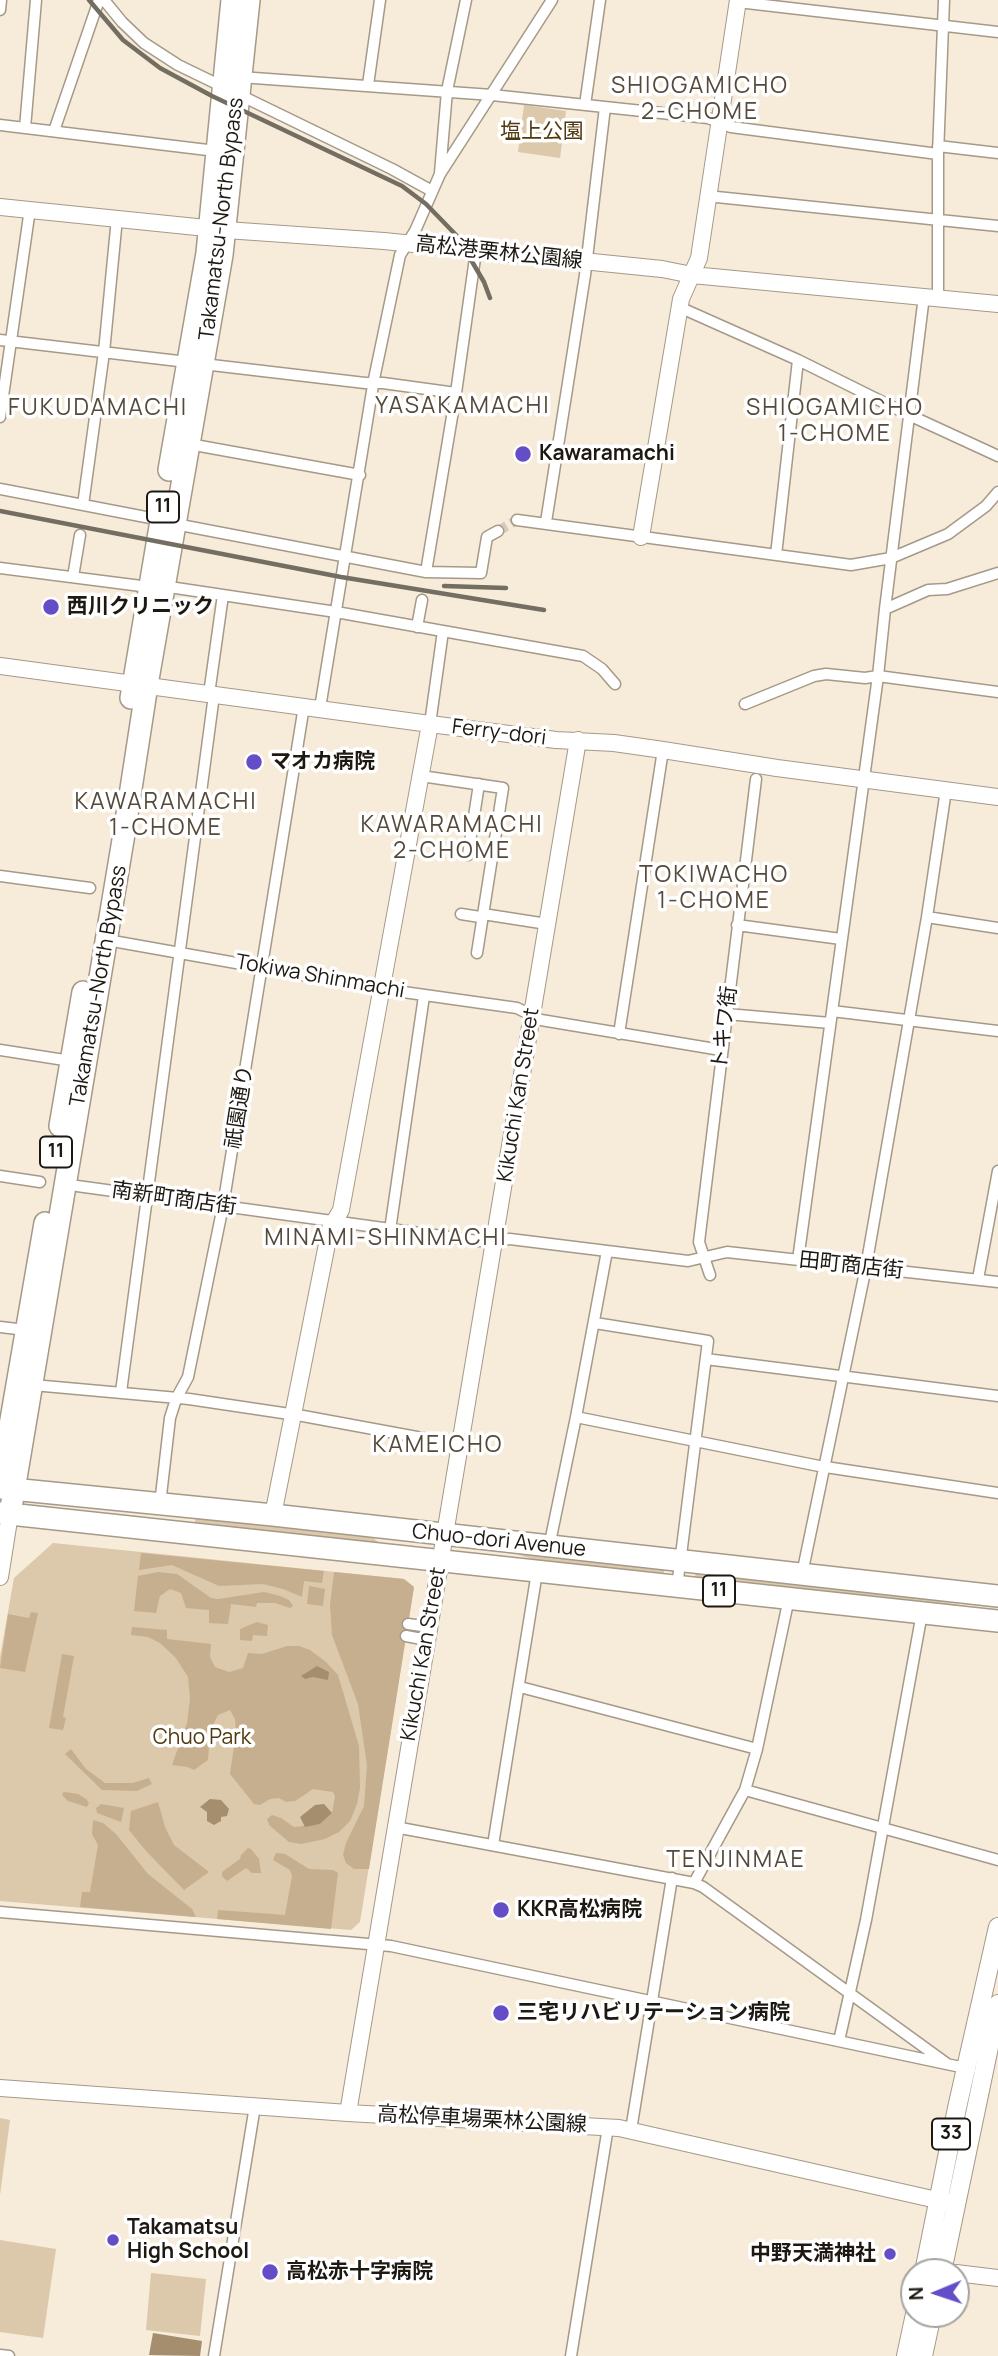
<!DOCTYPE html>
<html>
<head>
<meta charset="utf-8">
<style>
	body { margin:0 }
	#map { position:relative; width:998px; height:2356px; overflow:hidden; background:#f7ebd9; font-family:Manrope,sans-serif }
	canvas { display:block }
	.north { position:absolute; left:900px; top:2258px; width:70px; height:70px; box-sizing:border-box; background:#fff; border:2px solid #a5a3a0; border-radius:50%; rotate:268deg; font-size:19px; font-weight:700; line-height:28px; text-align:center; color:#1d1812 }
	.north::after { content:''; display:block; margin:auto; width:24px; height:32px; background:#644dc6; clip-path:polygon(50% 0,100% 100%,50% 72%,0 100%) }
</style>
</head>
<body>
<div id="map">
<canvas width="998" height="2356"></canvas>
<div class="north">N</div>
</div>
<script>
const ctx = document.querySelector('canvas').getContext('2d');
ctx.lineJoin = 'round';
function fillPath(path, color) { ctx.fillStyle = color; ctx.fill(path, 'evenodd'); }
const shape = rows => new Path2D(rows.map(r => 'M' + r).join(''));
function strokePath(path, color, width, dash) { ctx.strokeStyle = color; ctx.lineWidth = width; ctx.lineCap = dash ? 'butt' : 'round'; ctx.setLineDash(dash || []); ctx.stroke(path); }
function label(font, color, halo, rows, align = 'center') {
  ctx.font = font + ' Manrope,"Noto Sans JP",sans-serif'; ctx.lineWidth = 7; ctx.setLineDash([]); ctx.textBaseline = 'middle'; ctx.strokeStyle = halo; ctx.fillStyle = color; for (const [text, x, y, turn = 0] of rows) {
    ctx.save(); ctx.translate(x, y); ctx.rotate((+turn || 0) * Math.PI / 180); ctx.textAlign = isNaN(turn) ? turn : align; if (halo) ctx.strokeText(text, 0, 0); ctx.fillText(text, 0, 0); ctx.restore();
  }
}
fillPath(shape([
	[524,105,566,111,560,158,518,152],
	[196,1518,372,1537,382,1545,194,1524],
	[53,1543,404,1579,414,1587,360,1922,351,1930,0,1901,0,1657,14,1578],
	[519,1553,662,1568,664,1569,664,1573,536,1560,519,1555],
	[696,1572,928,1599,971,1607,697,1578,695,1578],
	[0,2118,10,2120,0,2195],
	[0,2240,56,2249,43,2338,0,2332],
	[151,2273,206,2279,200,2336,146,2330]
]), '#dcc8aa');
fillPath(shape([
	[141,1553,324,1571,322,1583,304,1581,302,1597,283,1589,263,1584,219,1586,172,1565,139,1570],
	[158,1572,177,1574,211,1598,218,1599,264,1592,280,1596,289,1600,293,1606,290,1608,275,1603,257,1603,256,1607,231,1604,228,1624,209,1623,209,1610,186,1608,181,1593,170,1589,160,1596,156,1613,134,1611,138,1576],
	[334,1572,404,1579,414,1587,369,1869,354,1869,346,1863,343,1855,346,1843,364,1806,367,1765,358,1704,332,1635,330,1605],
	[309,1586,325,1589,323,1606,307,1604],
	[31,1612,38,1613,25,1672,0,1668,8,1614,29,1618],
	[257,1622,268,1625,267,1636,253,1635,252,1641,240,1640,240,1629],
	[132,1627,167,1630,167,1639,211,1644,210,1657,215,1667,229,1672,243,1668,248,1653,262,1654,287,1646,299,1646,310,1650,326,1662,338,1675,359,1746,360,1788,357,1804,350,1821,339,1832,325,1839,301,1844,289,1842,269,1825,267,1819,272,1815,281,1818,294,1827,320,1824,332,1813,335,1796,333,1792,313,1789,295,1801,286,1802,279,1798,270,1799,260,1805,254,1804,230,1774,236,1733,235,1719,230,1710,218,1715,210,1731,208,1760,194,1770,188,1767,172,1765,187,1723,190,1699,188,1677,176,1658,160,1643,148,1637,131,1635],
	[62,1654,74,1656,63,1717,66,1718,63,1730,49,1728],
	[71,1749,86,1769,105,1783,133,1783,149,1778,152,1784,137,1791,102,1790,65,1754],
	[65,1792,78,1794,86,1799,89,1803,87,1807,68,1801,63,1796,62,1793],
	[158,1802,165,1827,174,1845,209,1872,184,1890,146,1851,129,1830,131,1811],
	[101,1804,124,1808,121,1822,97,1813,96,1808],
	[93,1820,103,1823,116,1834,148,1874,192,1909,196,1917,80,1907,82,1892,90,1892,98,1845,92,1834],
	[248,1848,251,1849,259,1859,261,1873,252,1873,246,1868,227,1881,222,1876,222,1872,240,1859,241,1855],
	[276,1853,285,1854,309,1869,333,1870,338,1873,331,1929,217,1919,218,1910,285,1915,292,1876,290,1870,273,1860]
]), '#c6af8e');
fillPath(shape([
	[317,1666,329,1672,328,1680,313,1677,305,1679,301,1676],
	[210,1799,221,1800,229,1809,227,1816,221,1817,221,1821,214,1825,207,1821,207,1812,200,1807],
	[324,1804,332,1813,320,1824,305,1827,300,1817,315,1805],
	[153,2333,202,2341,200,2356,149,2355]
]), '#a48e6e');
strokePath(shape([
	[498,531,517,520]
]), '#d6cbbb', 10, [10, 5]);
const street = shape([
	[104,0,122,22,144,43,178,65,392,169,432,191],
	[738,2,998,32],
	[0,10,1,0],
	[240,77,492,95,708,118,731,127,938,154],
	[368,85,380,0],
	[585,105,600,0],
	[0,125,216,151],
	[25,128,36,0],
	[54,131,99,0],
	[938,146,998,153],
	[440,173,447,91,466,0],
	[707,196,998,226],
	[938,298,938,154,944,0],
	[679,307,798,360,909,415,998,456],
	[0,340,187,362],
	[203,364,365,383,383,383,456,393],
	[0,417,30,209],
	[189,444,360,475],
	[0,489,161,520],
	[83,505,104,352,117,218],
	[517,520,851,565,891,558,948,534,986,506,998,492],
	[546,522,585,275,605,107],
	[175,524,426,572,481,573,487,537,498,531],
	[776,555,798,360],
	[0,568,149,587,176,588,336,612,583,656,602,669,615,684],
	[426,572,456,393,476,251],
	[73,577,80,535],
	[885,609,928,590,947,589,998,573],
	[417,627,422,600],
	[209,694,223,595],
	[745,704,814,676,826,674,865,678,878,676,998,692],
	[320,708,374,379,400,255,415,231,440,174,552,0],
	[430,724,443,631],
	[421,776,503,788,477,953],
	[468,855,479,784],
	[0,876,90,888],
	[461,914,480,917,483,914,547,924],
	[927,917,998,928],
	[737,925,841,939],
	[107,940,382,989,517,1008,541,1020,721,1050],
	[832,1011,998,1031],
	[727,1014,830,1023],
	[619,1034,663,750],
	[0,1050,71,1061],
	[0,1176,40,1182],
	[77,1186,478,1241,510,1239,688,1261,727,1252,998,1282],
	[390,1230,424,996],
	[798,1260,878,676,885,609,924,296],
	[710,1275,699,1242,756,779],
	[978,1279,998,1171],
	[595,1323,708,1341,677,1587],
	[0,1327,26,1330],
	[706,1359,998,1396],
	[33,1385,189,1399,303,1416,460,1445],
	[121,1392,214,695],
	[576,1417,819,1466,998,1493],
	[160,1504,170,1418,176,1399,188,1377,223,1206,304,706],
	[549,1547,576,1417,607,1251],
	[802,1574,866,1267,927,917,946,790],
	[408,1624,429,1627],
	[406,1636,427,1640],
	[520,1687,757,1749],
	[745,1790,998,1860],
	[395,1827,694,1883,703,1887,946,2063],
	[493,1845,537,1572],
	[694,1883,745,1790,757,1749,789,1598],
	[0,1912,391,1946,970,2069],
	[839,2041,866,1920,922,1613],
	[631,2130,672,1878],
	[0,2355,9,2356],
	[214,2356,255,2106],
	[571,2356,608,2127]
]);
const secondary = shape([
	[0,207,226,230,384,241,662,269,692,275,998,304],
	[641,537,681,299,699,258,738,0],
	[0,666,430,724,556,740,614,743,663,750,777,768,998,797],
	[273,1515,330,1229,341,1210,430,724],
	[0,1577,10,1514],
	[0,2088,348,2113,619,2128,950,2203],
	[348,2113,578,740],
	[956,2273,998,2278]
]);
const primary = shape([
	[924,2272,957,2108,998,1927],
	[942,2272,998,2004],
	[906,2356,915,2314],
	[923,2356,932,2314]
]);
const highway = shape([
	[169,470,207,253,232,0],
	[131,698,163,509],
	[60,1126,83,992],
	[0,1483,45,1223],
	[2,1488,273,1515,998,1596],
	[0,1513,998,1621],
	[10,1514,124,834,147,685,222,255,249,0]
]);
strokePath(street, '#a59988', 13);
strokePath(secondary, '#a59988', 18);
strokePath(primary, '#a59988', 20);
strokePath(highway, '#a59988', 24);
strokePath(street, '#fff', 10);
strokePath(secondary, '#fff', 16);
strokePath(primary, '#fff', 18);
strokePath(highway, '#fff', 21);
strokePath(shape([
	[89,0,123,40,160,68,212,96,402,186,426,204,457,236,484,282,490,298],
	[0,511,341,577,544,610],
	[444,586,506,588]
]), '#746d62', 4.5);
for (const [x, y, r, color] of [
	[523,454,9,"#644dc6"],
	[51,607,9,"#644dc6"],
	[254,762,9,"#644dc6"],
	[501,1910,9,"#644dc6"],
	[501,2013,9,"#644dc6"],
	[113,2240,7,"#644dc6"],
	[890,2254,7,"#644dc6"],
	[270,2272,9,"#644dc6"]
]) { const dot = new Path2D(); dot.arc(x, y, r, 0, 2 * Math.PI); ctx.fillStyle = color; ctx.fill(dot); strokePath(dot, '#fff', 2.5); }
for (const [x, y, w] of [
	[163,507,32],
	[56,1152,32],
	[719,1591,32],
	[951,2134,38]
]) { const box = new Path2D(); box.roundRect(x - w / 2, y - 15.5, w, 31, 5); ctx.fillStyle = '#fff'; ctx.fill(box); strokePath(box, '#1d1812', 2); }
label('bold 19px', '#1d1812', null, [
	["11",163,507],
	["11",56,1152],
	["11",719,1591],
	["33",951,2134]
]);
label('21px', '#51390f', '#fff', [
	["塩上公園",542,132],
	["Chuo Park",202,1738]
]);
label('21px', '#1d1812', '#fff', [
	["Takamatsu-North Bypass",222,219,-83],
	["高松港栗林公園線",499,253,6],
	["Ferry-dori",499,733,7],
	["Tokiwa Shinmachi",320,977,10],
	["Takamatsu-North Bypass",99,986,-80],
	["トキワ街",725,1028,-83],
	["Kikuchi Kan Street",519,1095,-81],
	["祇園通り",240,1107,-81],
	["南新町商店街",174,1199,8],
	["田町商店街",851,1266,6],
	["Chuo-dori Avenue",499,1541,6],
	["Kikuchi Kan Street",424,1654,-80],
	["高松停車場栗林公園線",482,2120,3]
]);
label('bold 21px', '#1d1812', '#fff', [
	["Kawaramachi",539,454],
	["西川クリニック",67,607],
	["マオカ病院",270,762],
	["KKR高松病院",517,1910],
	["三宅リハビリテーション病院",517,2013],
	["Takamatsu",127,2228],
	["High School",127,2252],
	["中野天満神社",876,2254,"right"],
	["高松赤十字病院",286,2272]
], 'left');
ctx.letterSpacing = '2px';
label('23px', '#54493a', '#fff', [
	["SHIOGAMICHO",700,87],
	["2-CHOME",700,113],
	["YASAKAMACHI",463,407],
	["FUKUDAMACHI",98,409],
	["SHIOGAMICHO",835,409],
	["1-CHOME",835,435],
	["KAWARAMACHI",166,803],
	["1-CHOME",166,829],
	["KAWARAMACHI",452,826],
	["2-CHOME",452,852],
	["TOKIWACHO",714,876],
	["1-CHOME",714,902],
	["MINAMI-SHINMACHI",386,1239],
	["KAMEICHO",438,1446],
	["TENJINMAE",736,1861]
]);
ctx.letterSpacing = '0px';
</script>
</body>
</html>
